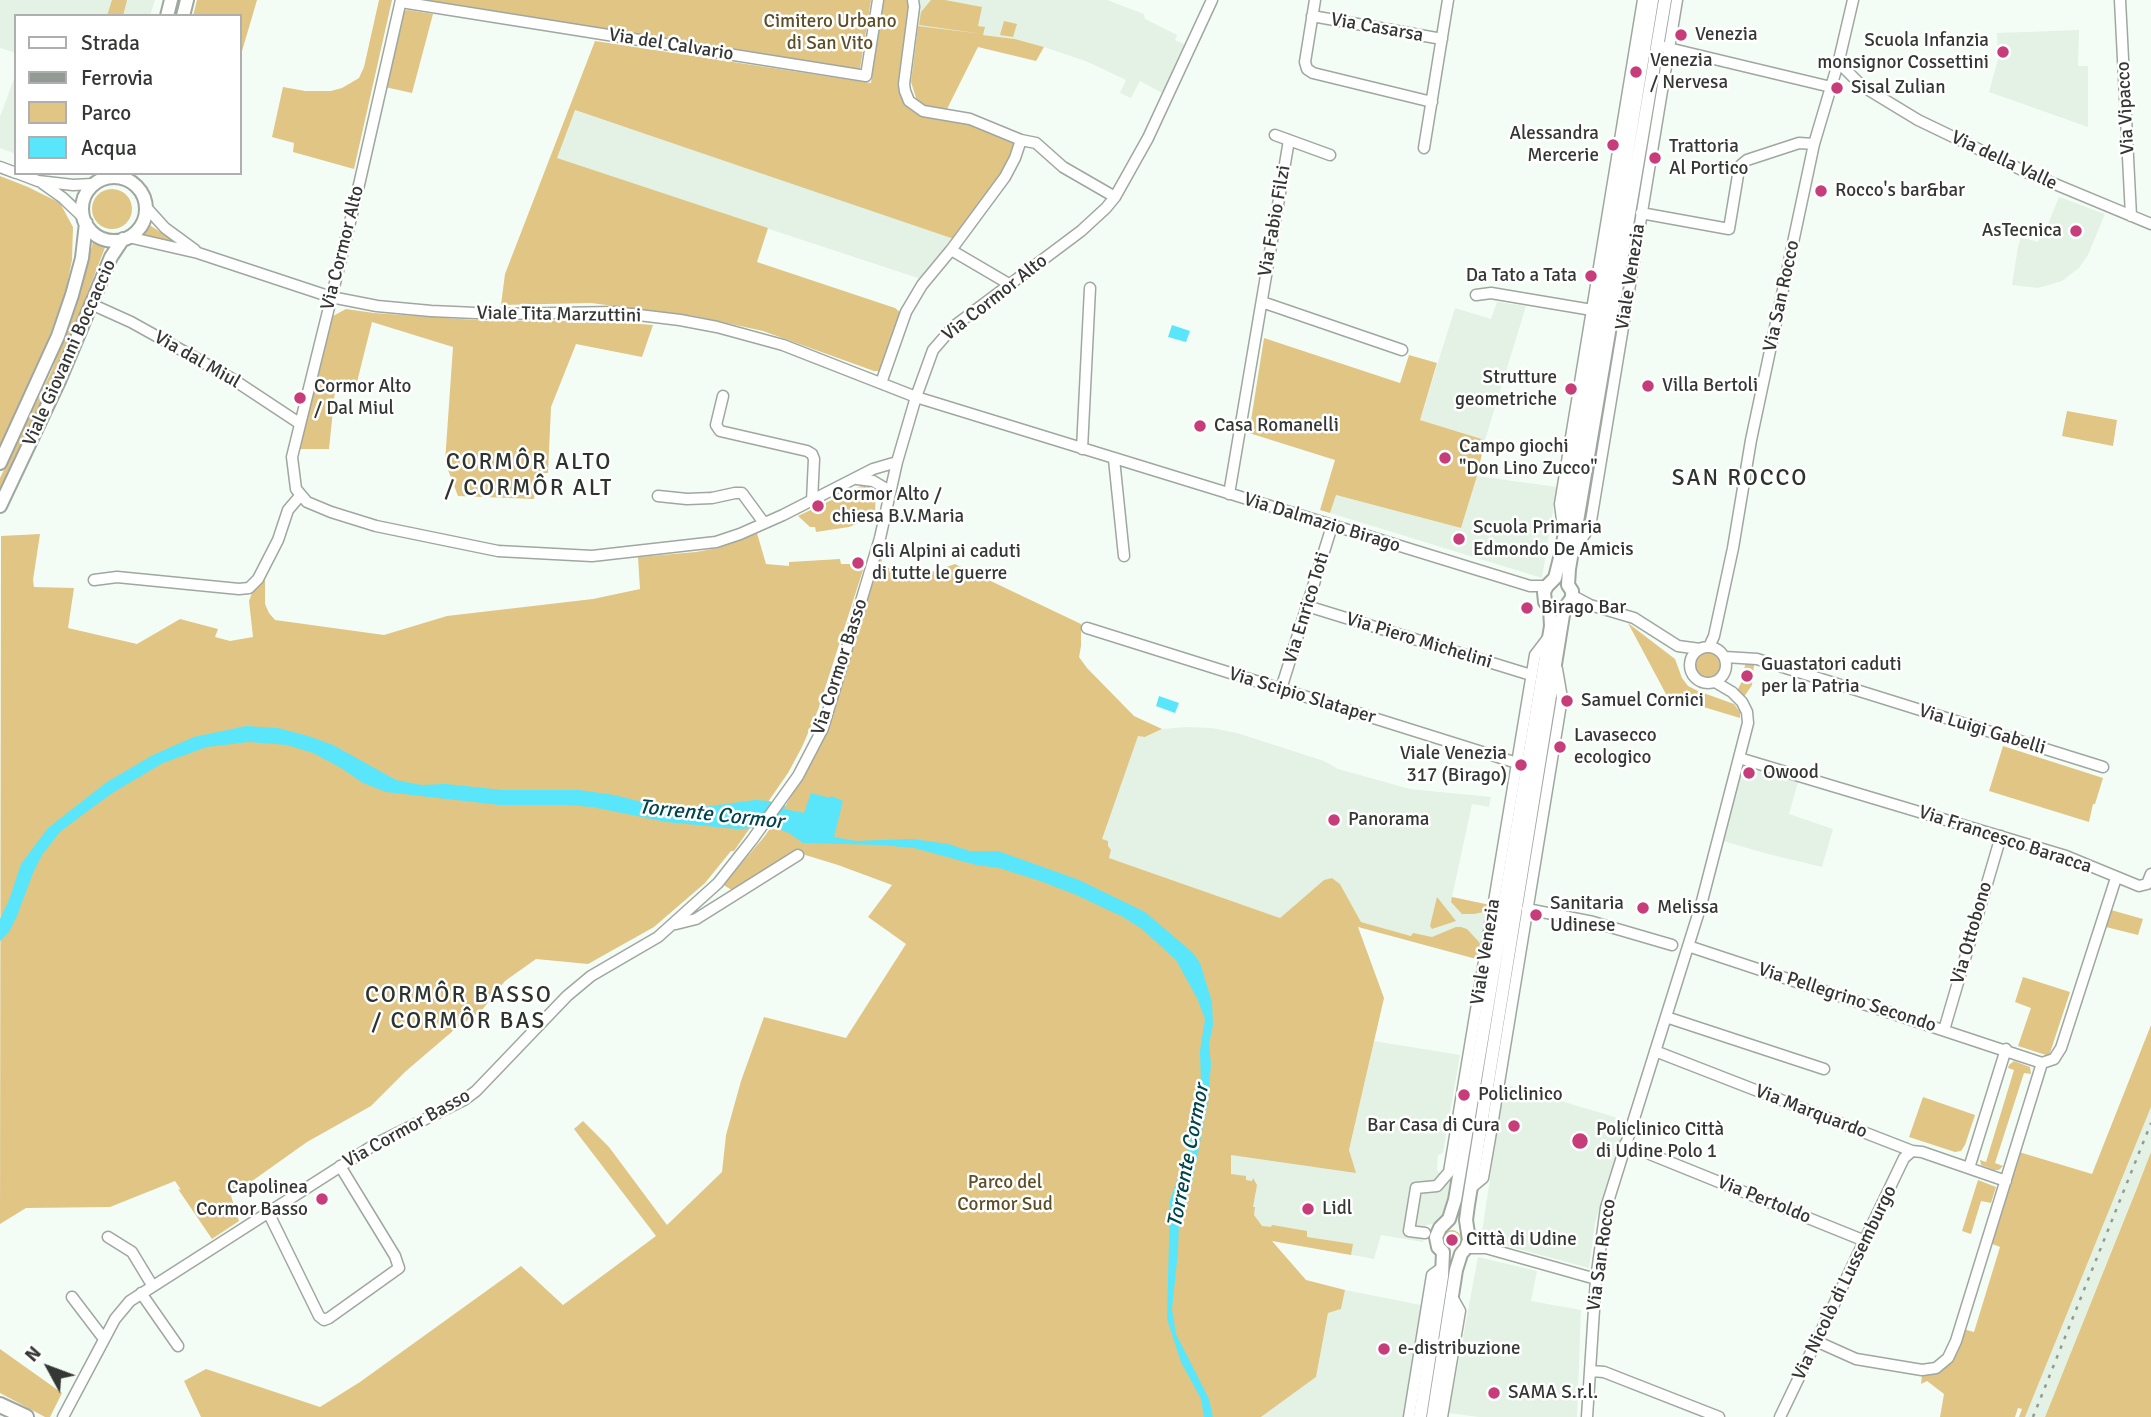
<!DOCTYPE html>
<html>
<head>
<meta charset="utf-8">
<style>
	body { margin:0 }
	#map { position:relative; width:2151px; height:1417px; overflow:hidden; background:#f4fdf5; font-family:Signika,sans-serif }
	canvas { display:block }
	.legend { position:absolute; left:14px; top:14px; width:228px; height:161px; box-sizing:border-box; background:#fff; border:2px solid #aeafae; margin:0; padding:9px 12px; list-style:none; font-size:21px; color:#343734 }
	.legend li { display:flex; align-items:center; gap:14px; height:35px }
	.legend b { width:35px; border:2px solid #aeafae }
	.north { position:absolute; left:14px; top:1333px; width:70px; height:70px; -webkit-text-stroke:5px #fff; paint-order:stroke; rotate:311deg; font-size:19px; font-weight:700; line-height:28px; text-align:center; color:#343734 }
	.north::after { content:''; display:block; margin:auto; width:24px; height:32px; background:#343734; clip-path:polygon(50% 0,100% 100%,50% 72%,0 100%) }
</style>
</head>
<body>
<div id="map">
<canvas width="2151" height="1417"></canvas>
<ul class="legend">
<li><b style="height:9px;background:#fff"></b>Strada</li>
<li><b style="height:9px;background:#939994"></b>Ferrovia</li>
<li><b style="height:19px;background:#e0c585"></b>Parco</li>
<li><b style="height:19px;background:#59e6fa"></b>Acqua</li>
</ul>
<div class="north">N</div>
</div>
<script>
const ctx = document.querySelector('canvas').getContext('2d');
ctx.lineJoin = 'round';
function fillPath(path, color) { ctx.fillStyle = color; ctx.fill(path, 'evenodd'); }
const shape = rows => new Path2D(rows.map(r => 'M' + r).join(''));
function strokePath(path, color, width, dash) { ctx.strokeStyle = color; ctx.lineWidth = width; ctx.lineCap = dash ? 'butt' : 'round'; ctx.setLineDash(dash || []); ctx.stroke(path); }
function label(font, color, halo, rows, align = 'center') {
  ctx.font = font + ' Signika,sans-serif'; ctx.lineWidth = 5; ctx.setLineDash([]); ctx.textBaseline = 'middle'; ctx.strokeStyle = halo; ctx.fillStyle = color; for (const [text, x, y, turn = 0] of rows) {
    ctx.save(); ctx.translate(x, y); ctx.rotate((+turn || 0) * Math.PI / 180); ctx.textAlign = isNaN(turn) ? turn : align; if (halo) ctx.strokeText(text, 0, 0); ctx.fillText(text, 0, 0); ctx.restore();
  }
}
fillPath(shape([
	[0,0,155,0,150,16,16,16,16,53,0,48],
	[920,0,1107,0,1144,14,1145,19,1177,35,1175,40,1186,45,1162,93,1140,81,1131,98,1120,93,1126,80,1088,62,1044,47,1015,39,918,26],
	[2079,30,2078,66,2088,66,2088,127,1989,92,1998,59,1997,33],
	[16,73,16,154,0,148,0,117],
	[574,110,912,223,954,239,921,279,556,159],
	[2059,197,2105,214,2088,255,2079,268,2062,281,2038,288,2012,285,2018,247,2021,237,2038,242,2041,236,2043,236],
	[1497,302,1526,306,1485,440,1420,420,1455,308,1491,319],
	[1477,476,1557,487,1542,578,1330,513,1336,495,1461,528],
	[1186,727,1212,728,1237,733,1324,761,1338,769,1410,789,1491,797,1489,807,1472,804,1452,897,1490,905,1480,955,1361,922,1340,884,1332,878,1324,880,1280,918,1109,858,1111,850,1101,839,1138,735,1146,737,1162,729],
	[1743,767,1798,782,1789,814,1833,829,1822,867,1768,854,1723,841],
	[1374,1041,1460,1055,1443,1153,1438,1155,1437,1170,1451,1184,1445,1216,1438,1223,1426,1225,1423,1242,1381,1235,1374,1259,1230,1233,1231,1154,1349,1150],
	[1504,1084,1628,1121,1595,1223,1589,1268,1481,1239],
	[2151,1107,2151,1152,2045,1417,2025,1417],
	[1478,1257,1537,1271,1531,1301,1581,1310,1577,1417,1479,1417,1449,1413],
	[1345,1290,1421,1305,1404,1417,1261,1417,1316,1377,1328,1313,1341,1309]
]), '#e3f2e4');
fillPath(shape([
	[112,0,127,0,123,16,107,16],
	[197,0,257,0,240,58,240,16,193,16],
	[379,0,392,0,354,169,293,152,294,143,272,137,283,87,305,91,331,91,342,88,359,78,364,67],
	[425,0,871,0,860,69,857,70],
	[883,0,908,0,910,8,905,102,969,122,1014,142,1015,144,1002,173,954,239,575,110,557,158,768,228,757,262,895,308,901,313,880,371,874,371,763,331,694,316,591,303,501,305,505,274,595,41,871,83],
	[931,0,945,0,982,7,978,26,985,27,983,35,1015,39,1044,47,1036,61,978,47,947,109,927,106,917,101,911,82,918,26,983,34,919,25,921,12],
	[408,10,433,14,412,93,385,87,403,11],
	[1004,21,1017,24,1013,37,1000,35],
	[0,176,28,187,60,203,73,227,72,260,65,295,44,351,0,447],
	'92 209a20 20 0 1 1 40 0a20 20 0 1 1-40 0Z',
	[148,224,177,243,143,235,144,229],
	[93,242,106,245,56,374,0,490,0,478,51,372,72,318],
	[346,309,374,313,490,321,587,320,653,325,642,357,576,344,551,407,548,473,537,473,534,499,458,496,445,462,453,347,372,322,354,394,335,391,329,449,298,449,331,317],
	[1264,338,1400,383,1409,355,1437,363,1420,420,1485,440,1477,476,1461,528,1336,495,1330,513,1320,510,1335,460,1249,433],
	[2067,411,2117,420,2113,446,2062,436],
	[863,485,873,489,876,493,875,513,873,517,849,527,816,532,815,527,810,527,798,516],
	[757,533,766,564,789,566,789,562,840,559,841,564,852,564,861,567,863,570,818,710,802,747,788,773,734,851,731,851,705,883,654,927,588,964,536,959,505,981,482,1010,454,1030,406,1071,371,1106,307,1142,231,1196,239,1221,212,1239,178,1189,181,1190,175,1181,110,1207,26,1208,0,1224,1,536,40,534,33,580,34,587,74,588,68,628,137,644,180,619,218,629,215,637,230,641,253,637,249,601,254,587,263,573,265,578,265,604,269,613,275,620,384,635,447,616,593,599,640,589,638,557,696,552,718,548],
	[885,538,881,566,920,576,955,564,1081,624,1081,646,1079,657,1087,668,1134,716,1162,729,1145,737,1138,736,1102,839,1108,841,1108,846,1111,850,1109,858,1280,918,1324,880,1332,878,1340,884,1361,922,1411,936,1413,933,1432,937,1456,927,1461,927,1467,929,1479,942,1482,948,1480,960,1358,927,1384,998,1349,1150,1356,1173,1231,1155,1231,1174,1246,1176,1246,1180,1252,1181,1253,1178,1257,1185,1253,1207,1255,1207,1254,1215,1262,1226,1271,1227,1272,1225,1307,1231,1307,1237,1353,1244,1351,1255,1272,1241,1306,1280,1345,1290,1341,1309,1328,1313,1316,1377,1261,1417,201,1417,184,1381,206,1369,320,1407,360,1382,521,1266,563,1305,656,1236,574,1129,583,1121,609,1147,667,1225,722,1172,726,1135,741,1081,764,1017,846,1038,906,944,868,917,892,885,838,865,802,854,779,862,732,890,725,886,724,884,764,837,783,810,820,747,836,704],
	[1628,623,1675,659,1682,678,1688,686,1698,691,1734,704,1740,712,1740,718,1667,696],
	'1692 665a16 16 0 1 1 32 0a16 16 0 1 1-32 0Z',
	[1748,653,1749,656,1757,657,1754,665,1752,685,1744,697,1737,691,1742,681,1745,665,1748,664],
	[2003,746,2103,778,2095,804,2093,804,2089,822,1989,791],
	[1437,897,1456,921,1432,929,1430,926],
	[1452,897,1490,905,1489,911,1474,914,1462,914,1451,902],
	[2111,910,2143,919,2138,935,2106,927],
	[2023,977,2070,992,2049,1056,2018,1046,2031,1008,2015,1002],
	[2151,1025,2151,1107,2025,1417,2019,1417,2022,1409,2018,1408,2015,1417,1940,1417,1944,1394,1927,1381,1921,1384,1922,1375,1938,1370,1963,1329,1974,1332,2000,1247,1990,1243,2019,1152,2092,1174],
	[2014,1061,2030,1067,2031,1074,2024,1073,1995,1163,2003,1166,1999,1170,1994,1170,1981,1165,1980,1160,1986,1162,2014,1070,2008,1068,2009,1065],
	[1923,1097,1975,1115,1965,1145,1961,1151,1955,1152,1909,1137],
	[2151,1152,2151,1417,2045,1417,2137,1188],
	[1978,1180,1996,1187,1991,1203,1981,1201,1971,1234,1962,1231],
	'1443 1239a9 9 0 1 1 18 0a9 9 0 1 1-18 0Z',
	[0,1349,62,1393,50,1417,45,1417,0,1393]
]), '#e0c585');
fillPath(shape([
	[1172,325,1190,331,1186,342,1168,337],
	[1159,696,1179,703,1175,713,1156,706],
	[246,726,278,728,308,736,333,745,396,780,421,785,446,784,503,790,579,790,614,795,662,807,703,807,755,800,769,801,786,806,784,809,804,813,811,793,830,798,831,796,843,801,834,837,856,841,913,839,948,844,970,851,998,851,1079,880,1145,912,1193,953,1200,963,1212,1002,1213,1025,1209,1044,1211,1064,1208,1102,1193,1178,1179,1220,1178,1252,1172,1309,1176,1334,1209,1399,1213,1417,1204,1417,1201,1399,1181,1362,1167,1319,1170,1200,1188,1149,1195,1118,1201,1083,1200,1051,1205,1019,1197,998,1176,960,1142,929,1123,917,1074,894,1040,881,999,868,976,865,914,848,880,845,803,843,789,833,773,827,737,829,666,822,592,807,567,805,499,805,386,792,363,783,341,768,313,753,287,745,249,742,207,747,163,763,114,792,81,816,60,832,42,855,33,873,17,916,9,932,0,941,0,919,9,900,21,864,48,828,107,782,153,755,194,737]
]), '#59e6fa');
const minor = shape([
	[401,0,356,198,292,457,296,489,307,502,331,512,376,526,498,551,592,556,716,542,740,534,783,515,873,469,897,462],
	[913,0,914,7,904,84,905,91,909,101,923,111,970,119,1021,140,1036,143,1063,167,1115,197],
	[1315,0,1305,62,1307,69,1313,73,1432,102],
	[2120,0,2131,216],
	[401,2,866,76,878,0],
	[1312,16,1442,39],
	[1664,47,1831,87],
	[1839,60,1843,67,1862,86,1918,120,2026,172,2151,224],
	[1275,135,1330,155],
	[1424,148,1448,0],
	[0,167,16,173],
	[17,173,38,181,73,185,93,184],
	[42,183,63,198,83,217],
	[146,207,165,228,195,250],
	[1641,213,1729,229,1739,169,1741,165,1747,160,1799,143,1814,144],
	[128,237,198,253,331,297,377,306,431,311,498,314,614,312,680,320,717,327,783,345,916,397,1530,586,1547,586],
	[951,250,1009,284],
	[1476,295,1491,293,1592,310],
	[1262,302,1402,350],
	[91,304,131,322,185,352,234,380,299,423],
	[881,383,906,312,922,285,951,250,1005,177,1015,158,1021,140],
	[723,396,716,425,720,431,807,451,812,454,814,459,812,501],
	[1082,449,1090,288],
	[1114,459,1124,556],
	[857,479,873,481,890,491],
	[1229,494,1289,140],
	[658,496,687,499,712,498,735,493,742,493,764,523],
	[1563,528,1560,504,1643,0],
	[1574,548,1585,534,1591,521,1677,0],
	[94,580,117,577,239,589,249,588,258,579,278,540,288,510,300,496],
	[1573,596,1590,605,1634,618,1678,646,1700,649],
	[1307,606,1531,675],
	[1087,628,1517,763],
	[1709,647,1714,636,1733,548,1751,440,1814,144,1839,60,1853,0],
	'1690 665a18 18 0 1 1 36 0a18 18 0 1 1-36 0Z',
	[1725,657,1757,659,2103,767],
	[1281,689,1332,526],
	[1739,758,2066,856,2139,886,2147,884,2151,874],
	[1527,909,1593,922,1672,945],
	[676,924,696,919,798,855],
	[1688,946,2042,1063],
	[1666,1017,1824,1069],
	[1944,1030,2001,836],
	[1655,1051,1912,1151,1922,1152,2006,1181],
	[2042,1063,2054,1059,2061,1048,2116,878],
	[1625,1144,1865,1241],
	[1969,1168,2006,1049],
	[1471,1188,1483,1178,1490,1138,1562,698,1557,669],
	[268,1212,319,1316,324,1320,329,1318,399,1268,395,1256,340,1166],
	[1425,1233,1409,1231,1416,1188,1437,1186,1449,1172,1535,655,1548,638],
	[108,1237,132,1252,152,1285],
	[1466,1248,1486,1248,1469,1240],
	[1486,1248,1596,1279],
	[141,1293,178,1346],
	[72,1297,104,1339],
	[1818,1342,1856,1359,1922,1370,1936,1368,1948,1358,1956,1341,2042,1063],
	[1591,1371,1604,1372,1719,1417],
	[63,1417,115,1319,130,1301,377,1143,464,1100,476,1091,567,996,591,976,658,937,718,883,752,840,798,776,823,728,880,538,897,462,916,397,933,350,953,327,1081,231,1106,208,1115,197,1148,138,1212,0],
	[1409,1417,1432,1275,1443,1267],
	[1442,1417,1460,1311,1451,1295],
	[1587,1417,1596,1279,1606,1208,1701,905,1748,723,1747,712,1742,702,1732,692,1715,682],
	[1780,1417,1904,1158,1912,1151]
]);
const major = shape([
	[167,16,171,0],
	[183,16,187,0],
	'82 209a32 32 0 1 1 64 0a32 32 0 1 1-64 0Z',
	[0,463,58,336,72,295,82,258,86,223],
	[0,506,60,379,111,257,123,239],
	[1420,1417,1442,1276,1443,1252,1438,1247,1436,1237,1440,1228,1449,1219,1455,1200,1551,626,1550,608,1545,602,1544,592,1547,586,1555,578,1562,550,1652,0],
	[1433,1417,1456,1270,1461,1254,1466,1248,1469,1240,1466,1220,1468,1205,1562,621,1564,609,1572,598,1572,591,1568,585,1569,569,1665,0]
]);
const highway = shape([
	[0,1405,26,1417]
]);
strokePath(minor, '#9fa7a0', 13);
strokePath(major, '#9fa7a0', 16);
strokePath(highway, '#9fa7a0', 18);
strokePath(minor, '#fff', 10);
strokePath(major, '#fff', 12);
strokePath(highway, '#fff', 14);
strokePath(shape([
	[2033,1417,2151,1123]
]), '#939994', 2.5, [3.5, 7]);
for (const [x, y, r, color] of [
	[1681,35,7,"#c63d79"],
	[2003,52,7,"#c63d79"],
	[1636,72,7,"#c63d79"],
	[1837,88,7,"#c63d79"],
	[1613,145,7,"#c63d79"],
	[1655,158,7,"#c63d79"],
	[1821,191,7,"#c63d79"],
	[2076,231,7,"#c63d79"],
	[1591,276,7,"#c63d79"],
	[1648,386,7,"#c63d79"],
	[1571,389,7,"#c63d79"],
	[300,398,7,"#c63d79"],
	[1200,426,7,"#c63d79"],
	[1445,458,7,"#c63d79"],
	[818,506,7,"#c63d79"],
	[1459,539,7,"#c63d79"],
	[858,563,7,"#c63d79"],
	[1527,608,7,"#c63d79"],
	[1747,676,7,"#c63d79"],
	[1567,701,7,"#c63d79"],
	[1560,747,7,"#c63d79"],
	[1521,765,7,"#c63d79"],
	[1749,773,7,"#c63d79"],
	[1334,820,7,"#c63d79"],
	[1643,908,7,"#c63d79"],
	[1536,915,7,"#c63d79"],
	[1464,1095,7,"#c63d79"],
	[1514,1126,7,"#c63d79"],
	[1580,1141,9,"#c63d79"],
	[322,1199,7,"#c63d79"],
	[1308,1209,7,"#c63d79"],
	[1452,1240,7,"#c63d79"],
	[1384,1349,7,"#c63d79"],
	[1494,1393,7,"#c63d79"]
]) { const dot = new Path2D(); dot.arc(x, y, r, 0, 2 * Math.PI); ctx.fillStyle = color; ctx.fill(dot); strokePath(dot, '#fff', 2.5); }
label('19px', '#5e4e26', '#fff', [
	["Cimitero Urbano",830,22],
	["di San Vito",830,44],
	["Parco del",1005,1183],
	["Cormor Sud",1005,1205]
]);
label('19px', '#343734', '#fff', [
	["Via Casarsa",1377,28,10],
	["Via del Calvario",671,45,9],
	["Via Vipacco",2126,108,-93],
	["Via della Valle",2004,161,25],
	["Via Fabio Filzi",1275,221,-80],
	["Via Cormor Alto",343,248,-76],
	["Viale Venezia",1631,277,-81],
	["Via San Rocco",1782,296,-78],
	["Via Cormor Alto",995,298,-38],
	["Viale Tita Marzuttini",559,315,1],
	["Viale Giovanni Boccaccio",70,353,-66],
	["Via dal Miul",197,360,30],
	["Via Dalmazio Birago",1322,523,17],
	["Via Enrico Toti",1307,608,-73],
	["Via Piero Michelini",1419,641,17],
	["Via Cormor Basso",840,667,-72],
	["Via Scipio Slataper",1302,696,17],
	["Via Luigi Gabelli",1982,730,17],
	["Via Francesco Baracca",2005,840,18],
	["Via Ottobono",1972,933,-74],
	["Viale Venezia",1486,952,-81],
	["Via Pellegrino Secondo",1847,998,18],
	["Via Marquardo",1811,1112,21],
	["Via Cormor Basso",407,1129,-29],
	["Via Pertoldo",1764,1200,22],
	["Via San Rocco",1602,1255,-82],
	["Via Nicolò di Lussemburgo",1845,1283,-64]
]);
label('19px', '#343734', '#fff', [
	["Venezia",1695,35],
	["Scuola Infanzia",1989,41,"right"],
	["monsignor Cossettini",1989,63,"right"],
	["Venezia",1650,61],
	["/ Nervesa",1650,83],
	["Sisal Zulian",1851,88],
	["Alessandra",1599,134,"right"],
	["Mercerie",1599,156,"right"],
	["Trattoria",1669,147],
	["Al Portico",1669,169],
	["Rocco's bar&bar",1835,191],
	["AsTecnica",2062,231,"right"],
	["Da Tato a Tata",1577,276,"right"],
	["Strutture",1557,378,"right"],
	["geometriche",1557,400,"right"],
	["Villa Bertoli",1662,386],
	["Cormor Alto",314,387],
	["/ Dal Miul",314,409],
	["Casa Romanelli",1214,426],
	["Campo giochi",1459,447],
	["\"Don Lino Zucco\"",1459,469],
	["Cormor Alto /",832,495],
	["chiesa B.V.Maria",832,517],
	["Scuola Primaria",1473,528],
	["Edmondo De Amicis",1473,550],
	["Gli Alpini ai caduti",872,552],
	["di tutte le guerre",872,574],
	["Birago Bar",1541,608],
	["Guastatori caduti",1761,665],
	["per la Patria",1761,687],
	["Samuel Cornici",1581,701],
	["Lavasecco",1574,736],
	["ecologico",1574,758],
	["Viale Venezia",1507,754,"right"],
	["317 (Birago)",1507,776,"right"],
	["Owood",1763,773],
	["Panorama",1348,820],
	["Sanitaria",1550,904],
	["Udinese",1550,926],
	["Melissa",1657,908],
	["Policlinico",1478,1095],
	["Bar Casa di Cura",1500,1126,"right"],
	["Policlinico Città",1596,1130],
	["di Udine Polo 1",1596,1152],
	["Capolinea",308,1188,"right"],
	["Cormor Basso",308,1210,"right"],
	["Lidl",1322,1209],
	["Città di Udine",1466,1240],
	["e-distribuzione",1398,1349],
	["SAMA S.r.l.",1508,1393]
], 'left');
label('italic 21px', '#00444c', '#fff', [
	["Torrente Cormor",711,815,6],
	["Torrente Cormor",1189,1156,-79]
]);
ctx.letterSpacing = '2px';
label('23px', '#2d342e', '#fff', [
	["CORMÔR ALTO",529,463],
	["/ CORMÔR ALT",529,489],
	["SAN ROCCO",1740,479],
	["CORMÔR BASSO",459,996],
	["/ CORMÔR BAS",459,1022]
]);
ctx.letterSpacing = '0px';
</script>
</body>
</html>
